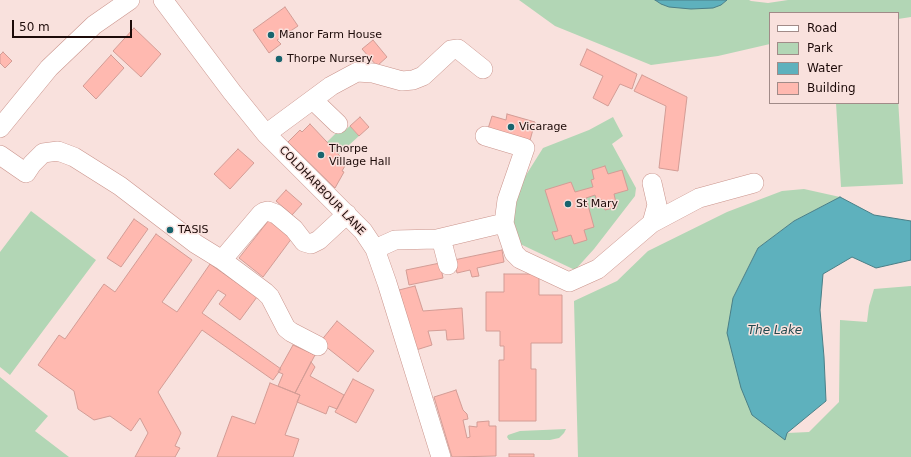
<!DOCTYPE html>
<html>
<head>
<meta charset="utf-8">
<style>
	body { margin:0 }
	#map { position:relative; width:911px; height:457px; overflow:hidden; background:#f9e1dd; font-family:"DejaVu Sans",sans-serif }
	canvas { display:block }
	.legend { position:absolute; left:769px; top:12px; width:130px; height:92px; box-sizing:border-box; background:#f9e1dd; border:1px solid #a18b88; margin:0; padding:5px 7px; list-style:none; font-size:12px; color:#1d0b09 }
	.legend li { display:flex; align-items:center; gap:8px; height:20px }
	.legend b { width:20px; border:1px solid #a18b88 }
	.scale { position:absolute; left:12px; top:20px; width:120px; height:18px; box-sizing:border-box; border:2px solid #1d0b09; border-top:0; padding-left:5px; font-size:12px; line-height:14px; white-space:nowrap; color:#1d0b09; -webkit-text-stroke:3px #f9e1dd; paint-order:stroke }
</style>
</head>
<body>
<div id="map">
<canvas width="911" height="457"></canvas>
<ul class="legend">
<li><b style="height:5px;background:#fff"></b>Road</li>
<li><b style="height:11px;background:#b2d6b5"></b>Park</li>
<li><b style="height:11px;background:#5eb1bd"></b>Water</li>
<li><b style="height:11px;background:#ffb9b0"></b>Building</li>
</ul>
<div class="scale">50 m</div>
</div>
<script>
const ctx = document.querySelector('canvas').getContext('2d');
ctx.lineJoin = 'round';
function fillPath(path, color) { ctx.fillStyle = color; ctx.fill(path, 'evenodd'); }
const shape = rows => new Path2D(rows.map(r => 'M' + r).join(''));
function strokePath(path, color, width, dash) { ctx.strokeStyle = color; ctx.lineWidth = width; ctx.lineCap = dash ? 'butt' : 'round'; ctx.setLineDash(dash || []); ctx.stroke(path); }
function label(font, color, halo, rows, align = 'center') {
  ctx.font = font + ' "DejaVu Sans",sans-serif'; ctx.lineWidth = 3; ctx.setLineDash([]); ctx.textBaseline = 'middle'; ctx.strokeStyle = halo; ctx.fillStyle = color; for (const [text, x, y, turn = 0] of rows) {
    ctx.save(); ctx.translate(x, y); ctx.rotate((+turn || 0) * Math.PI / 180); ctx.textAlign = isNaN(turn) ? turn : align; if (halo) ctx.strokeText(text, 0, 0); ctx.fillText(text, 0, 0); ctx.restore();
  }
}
fillPath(shape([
	[519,0,655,0,661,4,721,5,727,0,749,0,751,1,768,3,788,0,911,0,911,17,898,19,898,13,770,13,770,44,718,56,651,65,555,26],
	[898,98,903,184,841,187,836,103,898,103],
	[613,117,623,136,612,144,636,188,635,196,594,249,575,270,516,242,510,219,516,191,543,148,589,130],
	[350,126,359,136,339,154,327,142,338,131,343,132],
	[804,189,840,197,794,221,758,248,733,298,785,439,787,433,809,432,839,402,840,320,867,322,869,306,874,289,911,286,911,457,578,457,574,301,617,281,648,251,727,212,782,191],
	[31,211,96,260,10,375,0,367,0,252],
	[0,377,48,416,35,431,69,457,0,457],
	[566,429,564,433,559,438,550,440,509,440,507,437,508,435,520,431]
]), '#b2d6b5');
const water = shape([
	[655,0,727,0,721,5,713,8,691,9,669,7,661,4,655,0],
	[840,197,874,215,911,221,911,260,876,268,852,257,823,274,820,310,824,357,826,401,787,433,785,440,752,415,741,388,727,333,733,298,758,248,794,221,840,197]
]);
fillPath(water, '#5eb1bd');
strokePath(water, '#4a7f87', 1);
const building = shape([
	[285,7,298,26,277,40,281,44,269,53,253,30,285,7],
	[134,28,161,54,141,77,113,51,134,28],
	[373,40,387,57,377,66,362,49,373,40],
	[587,49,637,74,632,89,620,84,608,106,593,98,603,76,580,65,587,49],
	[3,52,12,61,5,68,0,63,0,55,3,52],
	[111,55,124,68,96,99,83,86,111,55],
	[642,75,687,97,678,171,659,168,666,106,634,91,642,75],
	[507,114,535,122,529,144,487,132,492,116,506,120,507,114],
	[360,117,369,127,359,136,350,126,360,117],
	[310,124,341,157,338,159,346,164,342,171,344,172,335,188,288,142,300,130,302,132,310,124],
	[238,149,254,163,230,189,214,174,238,149],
	[605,166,608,174,622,170,628,190,614,194,617,207,605,210,602,200,597,201,595,195,586,198,594,227,584,230,587,240,574,244,571,235,555,240,552,232,558,231,545,190,571,182,575,192,593,187,591,180,594,179,592,170,605,166],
	[286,190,302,204,292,215,276,201,286,190],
	[134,219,148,229,121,267,107,258,134,219],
	[269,220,292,238,263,277,239,258,269,220],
	[156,234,192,260,162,302,177,312,210,264,257,297,240,320,219,304,226,295,218,290,202,313,281,369,273,380,202,330,158,392,181,433,175,446,180,448,175,457,135,457,148,433,140,418,131,431,110,416,94,420,78,409,74,391,38,365,59,335,65,339,104,284,115,292,156,234],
	[502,250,504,262,477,268,479,276,472,277,470,270,457,273,454,260,502,250],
	[440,263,443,278,409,285,406,270,440,263],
	[504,274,539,274,539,295,562,295,562,343,531,343,531,369,536,369,536,421,499,421,499,360,504,360,504,346,500,346,500,331,486,331,486,292,504,292,504,274],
	[415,286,423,311,462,308,464,339,447,340,446,330,428,331,432,345,416,350,399,290,415,286],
	[337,321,374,351,358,372,320,342,337,321],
	[293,345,315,355,295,393,278,386,283,374,278,372,293,345],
	[311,362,315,367,310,376,344,395,337,409,329,406,326,414,297,402,300,395,295,393,311,362],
	[353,379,374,390,356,423,335,412,353,379],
	[270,383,300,395,285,435,299,439,293,457,217,457,232,416,255,424,270,383],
	[456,390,463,410,467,414,468,419,463,420,467,438,470,437,469,426,477,427,477,422,489,421,489,426,496,426,496,456,452,457,434,397,456,390],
	[509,454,534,454,534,457,509,457,509,454]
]);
fillPath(building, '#ffb9b0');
strokePath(building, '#d39c95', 1);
const minor = shape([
	[163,0,232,92,266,134,363,231,375,249,387,283,441,457],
	[313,100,338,124],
	[0,128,49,68,94,25,130,0],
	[266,134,331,86,357,72,373,73,402,81,413,80,423,76,451,50,458,49,483,69],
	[485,136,525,148,507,200,504,223,514,253,520,259,569,282,598,269,652,223,657,205,652,183],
	[0,155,26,173,32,164,43,153,58,151,74,157,120,186,196,244,222,260,261,214,264,212,268,211,276,214,294,229,304,242,311,244,319,240,347,214],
	[652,223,699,198,754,183],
	[441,238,448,265],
	[375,249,395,240,437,239,504,223],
	[222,260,265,292,270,297,286,328,291,332,318,346]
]);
strokePath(minor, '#ca948c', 20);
strokePath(minor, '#fff', 19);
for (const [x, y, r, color] of [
	[271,35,4,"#18646e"],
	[279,59,4,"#18646e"],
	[511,127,4,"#18646e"],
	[321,155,4,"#18646e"],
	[568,204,4,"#18646e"],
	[170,230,4,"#18646e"]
]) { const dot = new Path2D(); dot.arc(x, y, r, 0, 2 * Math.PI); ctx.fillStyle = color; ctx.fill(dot); strokePath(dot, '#f9e1dd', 1.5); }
label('11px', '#1d0b09', '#f9e1dd', [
	["Manor Farm House",279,35],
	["Thorpe Nursery",287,59],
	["Vicarage",519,127],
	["Thorpe",329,149],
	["Village Hall",329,162],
	["St Mary",576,204],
	["TASIS",178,230]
], 'left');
label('11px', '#1d0b09', '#f9e1dd', [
	["COLDHARBOUR LANE",322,191,46]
]);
label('italic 12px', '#22494f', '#f9e1dd', [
	["The Lake",775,331]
]);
</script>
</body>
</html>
